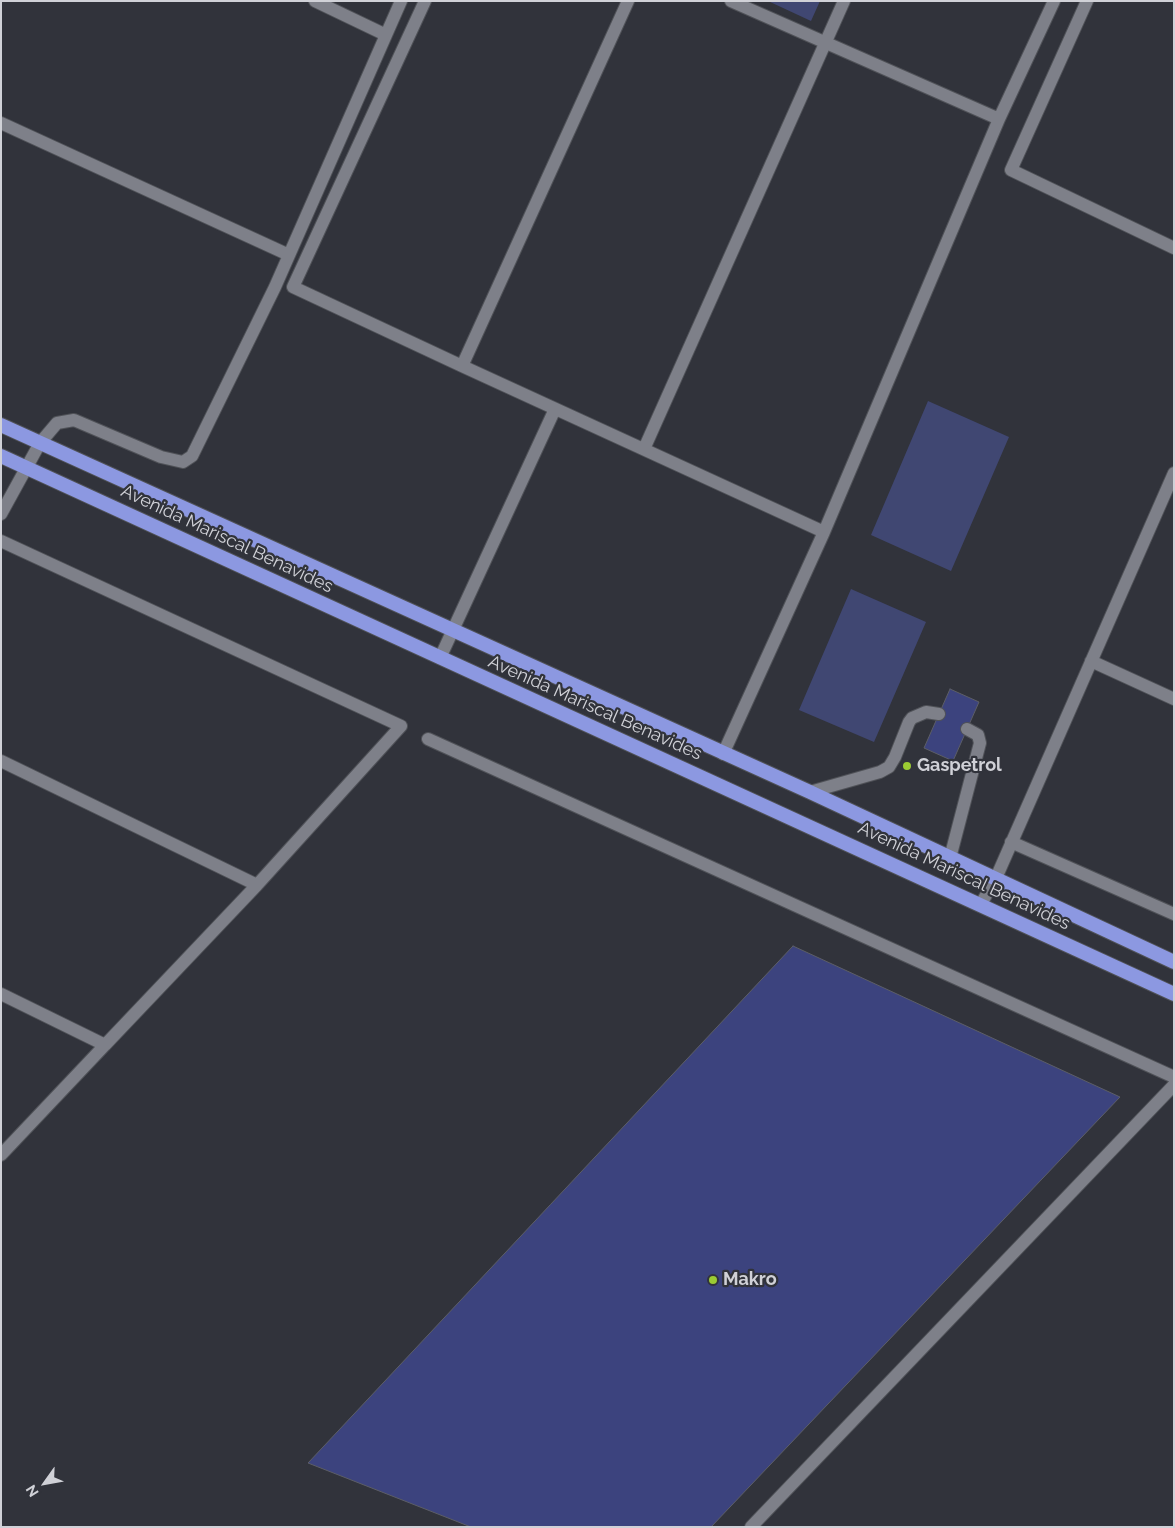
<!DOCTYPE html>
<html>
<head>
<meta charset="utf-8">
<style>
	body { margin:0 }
	#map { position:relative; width:1175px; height:1528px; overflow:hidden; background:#31333b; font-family:Raleway,sans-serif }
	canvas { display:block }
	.frame { position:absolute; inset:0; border:2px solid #d0d1d7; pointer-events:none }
	.north { position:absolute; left:20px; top:1458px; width:50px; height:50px; -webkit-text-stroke:4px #31333b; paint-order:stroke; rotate:238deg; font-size:14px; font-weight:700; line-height:20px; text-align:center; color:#d0d1d7 }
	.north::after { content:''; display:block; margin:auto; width:18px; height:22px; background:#d0d1d7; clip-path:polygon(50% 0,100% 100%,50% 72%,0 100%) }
</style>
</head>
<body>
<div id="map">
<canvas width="1175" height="1528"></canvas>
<div class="frame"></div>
<div class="north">N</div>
</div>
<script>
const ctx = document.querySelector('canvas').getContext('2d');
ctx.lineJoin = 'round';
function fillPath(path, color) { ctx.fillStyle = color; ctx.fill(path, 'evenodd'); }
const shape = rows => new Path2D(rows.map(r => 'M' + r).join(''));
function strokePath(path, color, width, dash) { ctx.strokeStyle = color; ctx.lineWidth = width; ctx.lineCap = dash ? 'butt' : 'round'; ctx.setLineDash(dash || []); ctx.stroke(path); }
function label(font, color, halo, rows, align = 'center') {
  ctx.font = font + ' Raleway,sans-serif'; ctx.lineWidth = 4.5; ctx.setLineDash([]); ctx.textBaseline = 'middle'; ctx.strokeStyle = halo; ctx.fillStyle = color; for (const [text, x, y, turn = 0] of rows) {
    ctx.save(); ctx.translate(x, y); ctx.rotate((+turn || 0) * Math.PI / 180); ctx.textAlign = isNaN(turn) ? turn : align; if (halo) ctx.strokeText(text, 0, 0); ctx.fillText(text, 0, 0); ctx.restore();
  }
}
fillPath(shape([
	[768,1,820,1,811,21],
	[928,401,1009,437,951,571,871,535],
	[851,589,926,622,874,742,799,710]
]), '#404772');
const building = shape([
	[950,689,979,702,953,761,924,748,950,689],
	[793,946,1120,1097,711,1527,471,1527,308,1463,793,946]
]);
fillPath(building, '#3c437e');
strokePath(building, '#5c5e67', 1);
const service = shape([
	[428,739,1174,1077],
	[810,792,880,772,889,767,895,757,909,722,912,718,926,712,939,714],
	[950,858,980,743,978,735,967,729],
	[751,1527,1174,1085]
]);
const minor = shape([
	[315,1,386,35],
	[425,1,293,287,462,366,824,532],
	[731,1,999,119],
	[1087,1,1011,170,1174,248],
	[1,123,289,255],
	[462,366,628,1],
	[644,449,844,1],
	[1,514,40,443,57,423,74,420,161,457,183,462,192,456,275,287,401,1],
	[1,541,401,726,257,885],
	[440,658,555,409],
	[1091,661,1174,699],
	[723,754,824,532,999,119,1054,1],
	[1,761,257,885,105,1045],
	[1011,842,1174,914],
	[981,904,996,878,1174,473],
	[1,994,105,1045,1,1155]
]);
const trunk = shape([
	[1,425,810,792,1174,962],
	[1,456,1174,994]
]);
strokePath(service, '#505258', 14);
strokePath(minor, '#505258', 14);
strokePath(trunk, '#505258', 16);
strokePath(service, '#7e8089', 12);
strokePath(minor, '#7e8089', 12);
strokePath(trunk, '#8c98e1', 14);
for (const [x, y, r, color] of [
	[907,766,5,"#9bcb33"],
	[713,1280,5,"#9bcb33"]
]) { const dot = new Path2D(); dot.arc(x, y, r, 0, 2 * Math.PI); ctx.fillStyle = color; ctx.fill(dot); strokePath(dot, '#31333b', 2); }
label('18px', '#d0d1d7', '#31333b', [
	["Avenida Mariscal Benavides",227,539,25],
	["Avenida Mariscal Benavides",595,708,24],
	["Avenida Mariscal Benavides",964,876,25]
]);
label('bold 18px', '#d0d1d7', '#31333b', [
	["Gaspetrol",917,766],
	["Makro",723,1280]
], 'left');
</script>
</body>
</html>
